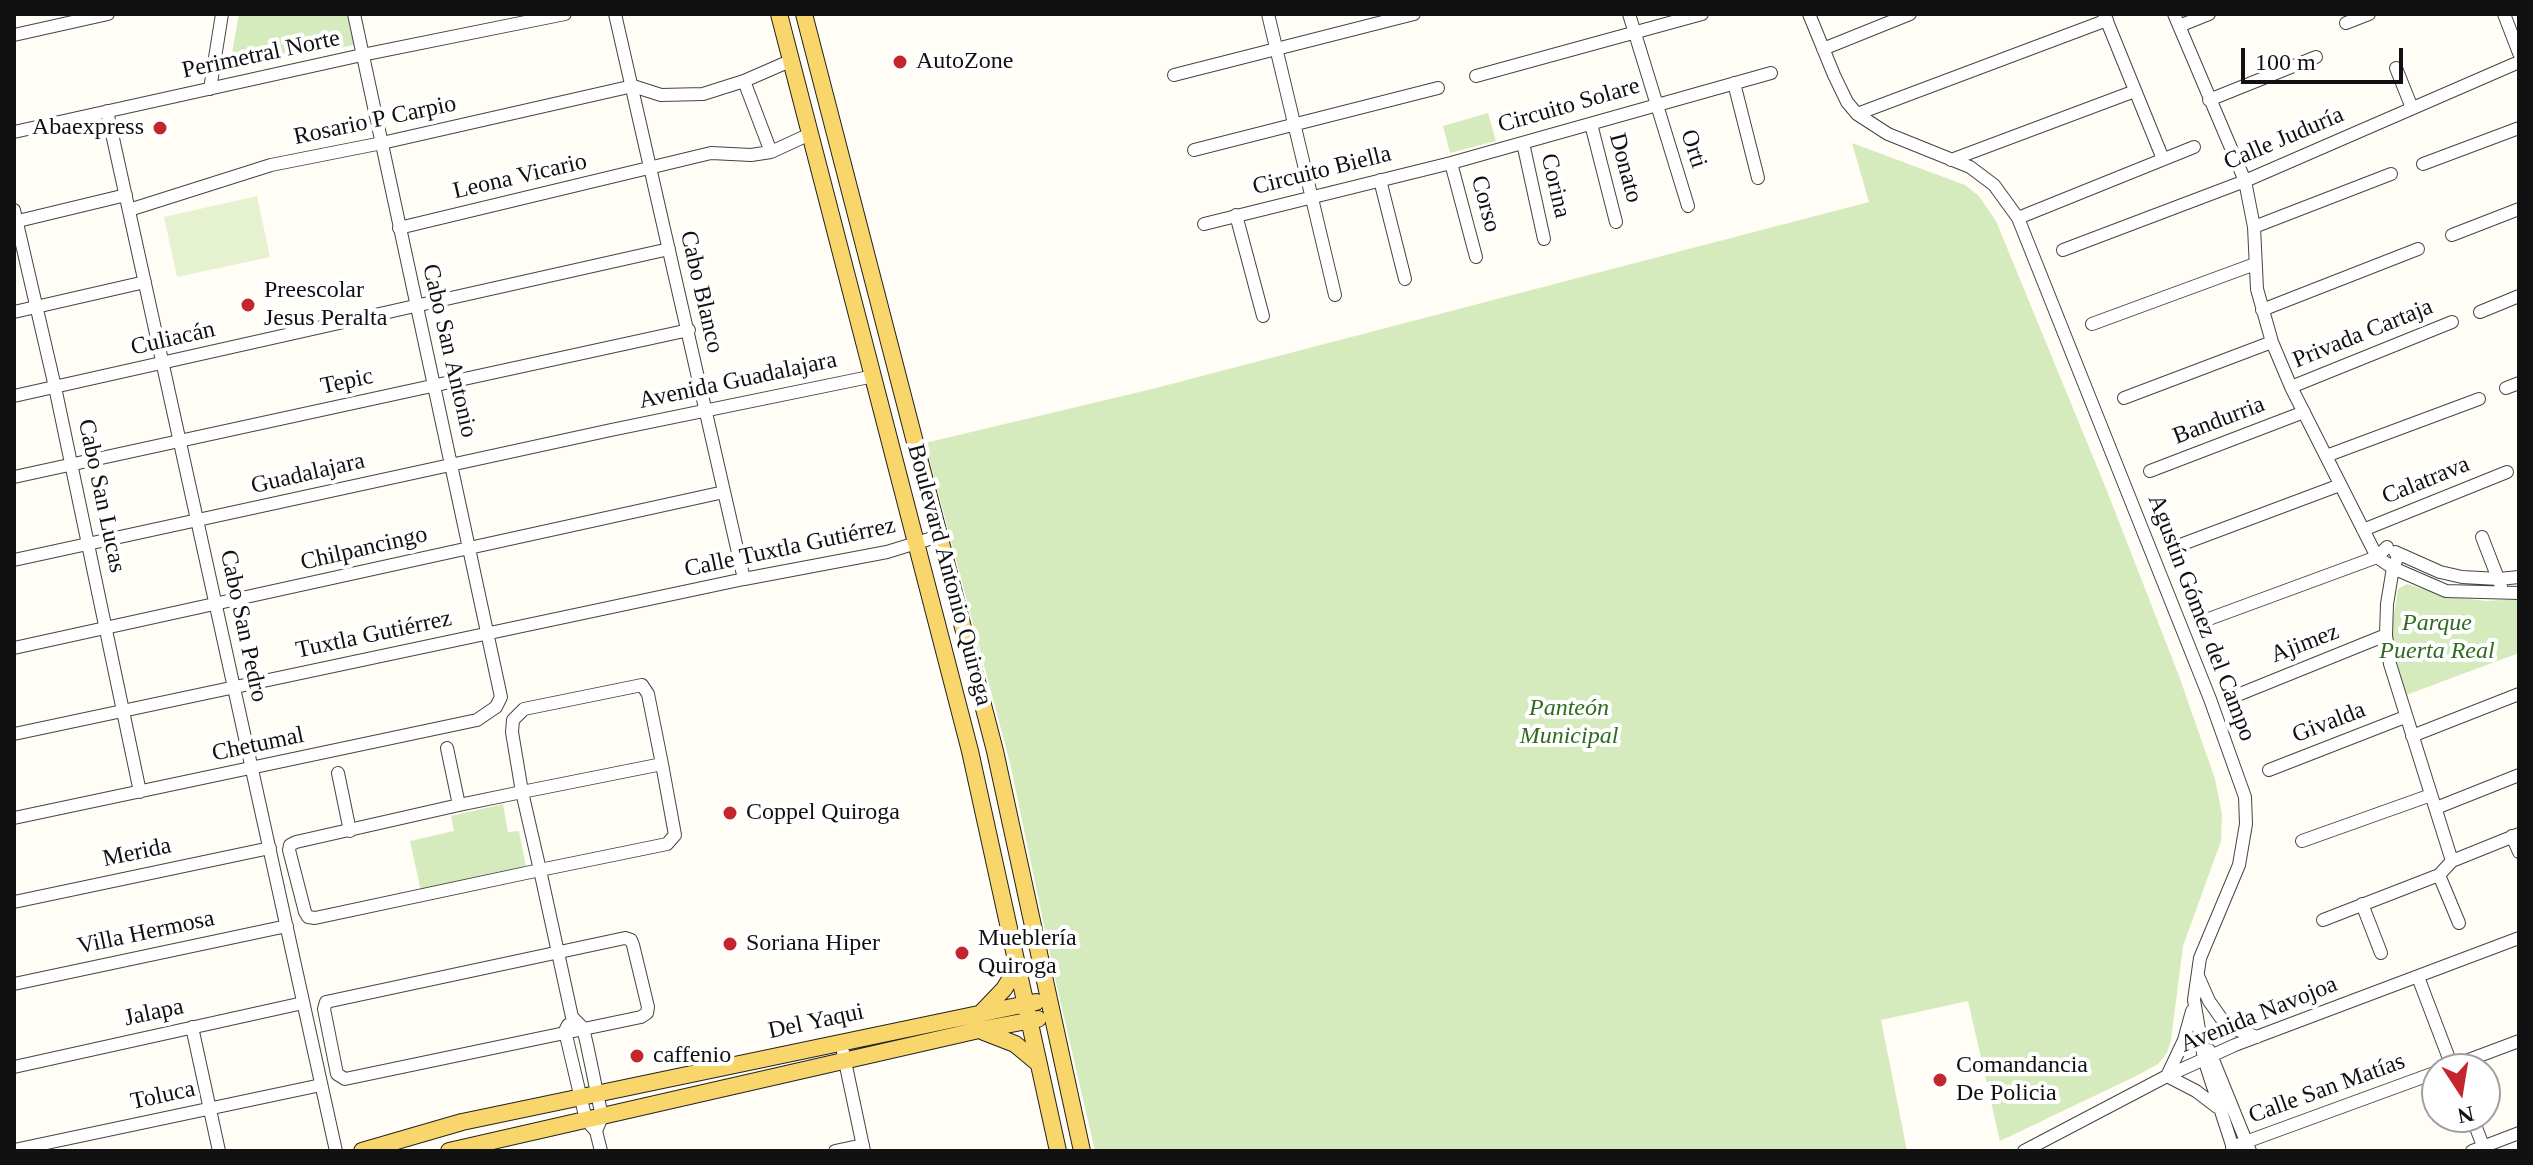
<!DOCTYPE html>
<html>
<head>
<meta charset="utf-8">
<style>
	body { margin:0 }
	#map { position:relative; width:2533px; height:1165px; overflow:hidden; background:#fffdf5; font-family:Georgia,serif }
	canvas { display:block }
	.frame { position:absolute; inset:0; border:16px solid #111; pointer-events:none }
	.north { position:absolute; left:2421px; top:1053px; width:80px; height:80px; box-sizing:border-box; background:#fff; border:2px solid #a0a0a0; border-radius:50%; rotate:168deg; font-size:22px; font-weight:700; line-height:32px; text-align:center; color:#111 }
	.north::after { content:''; display:block; margin:auto; width:28px; height:36px; background:#c4262e; clip-path:polygon(50% 0,100% 100%,50% 72%,0 100%) }
	.scale { position:absolute; left:2241px; top:48px; width:162px; height:36px; box-sizing:border-box; border:4px solid #111; border-top:0; padding-left:10px; font-size:24px; line-height:28px; white-space:nowrap; color:#111; -webkit-text-stroke:6px #fff; paint-order:stroke }
</style>
</head>
<body>
<div id="map">
<canvas width="2533" height="1165"></canvas>
<div class="frame"></div>
<div class="north">N</div>
<div class="scale">100 m</div>
</div>
<script>
const ctx = document.querySelector('canvas').getContext('2d');
ctx.lineJoin = 'round';
function fillPath(path, color) { ctx.fillStyle = color; ctx.fill(path, 'evenodd'); }
const shape = rows => new Path2D(rows.map(r => 'M' + r).join(''));
function strokePath(path, color, width, dash) { ctx.strokeStyle = color; ctx.lineWidth = width; ctx.lineCap = dash ? 'butt' : 'round'; ctx.setLineDash(dash || []); ctx.stroke(path); }
function label(font, color, halo, rows, align = 'center') {
  ctx.font = font + ' Georgia,serif'; ctx.lineWidth = 8; ctx.setLineDash([]); ctx.textBaseline = 'middle'; ctx.strokeStyle = halo; ctx.fillStyle = color; for (const [text, x, y, turn = 0] of rows) {
    ctx.save(); ctx.translate(x, y); ctx.rotate((+turn || 0) * Math.PI / 180); ctx.textAlign = isNaN(turn) ? turn : align; if (halo) ctx.strokeText(text, 0, 0); ctx.fillText(text, 0, 0); ctx.restore();
  }
}
fillPath(shape([
	[239,14,347,14,354,45,229,70],
	[1488,113,1496,141,1450,153,1443,126],
	[1852,143,1965,185,1979,196,1996,221,2107,491,2179,676,2215,779,2222,814,2221,841,2183,946,2171,1040,2167,1053,2158,1064,2136,1076,2000,1141,1968,1001,1881,1020,1907,1151,1095,1151,1055,978,1010,763,925,443,1152,389,1869,202],
	[2407,584,2446,596,2486,601,2519,599,2519,653,2406,695,2396,662,2392,626,2398,589],
	[503,804,508,832,519,831,526,867,421,891,410,841,454,831,451,816]
]), '#d5ebbd');
fillPath(shape([
	[257,196,270,257,177,277,164,217]
]), '#e6f2cf');
const minor = shape([
	[615,14,744,579],
	[1268,14,1335,295],
	[1629,14,1688,206],
	[1809,14,1834,75,1847,102,1857,114,1888,134,1970,167,1994,185,2018,218,2210,699,2245,797,2246,824,2239,865,2200,958,2194,1000,2204,1059,2234,1151],
	[2104,14,2163,159],
	[2174,14,2245,181,2254,227,2257,289,2272,342,2291,387,2377,557,2393,568,2446,591,2519,593],
	[2504,14,2519,53],
	[2346,23,2369,14],
	[2179,26,2209,14],
	[14,35,108,14],
	[1823,49,1910,14],
	[2396,68,2412,108],
	[1174,75,1414,14],
	[1476,76,1702,14],
	[744,81,771,152],
	[1734,83,1758,178],
	[210,89,222,14],
	[2209,100,2316,57],
	[107,111,336,1151],
	[1857,114,2107,20],
	[1591,124,1616,222],
	[14,132,362,55,565,14],
	[1523,143,1544,239],
	[1194,150,1438,88],
	[1951,160,2135,91],
	[1451,163,1476,257],
	[2423,164,2519,128],
	[1380,180,1405,279],
	[14,210,55,387,140,792],
	[129,210,271,165,382,143,633,86,661,95,703,94,744,81,790,61],
	[1236,215,1263,316],
	[2018,218,2194,147],
	[14,222,126,195],
	[1204,224,1451,163,1771,73],
	[2254,227,2391,174],
	[399,228,711,153,751,155,771,152,810,134],
	[2452,235,2519,209],
	[2063,250,2245,181,2519,62],
	[2262,310,2418,249],
	[14,312,145,282],
	[2480,312,2519,296],
	[2092,324,2255,264],
	[2291,387,2452,322],
	[2506,388,2519,383],
	[14,396,669,249],
	[2124,398,2272,342],
	[2326,456,2479,399],
	[2150,471,2304,412],
	[14,477,689,330],
	[2363,530,2507,472],
	[2482,537,2501,586],
	[2180,545,2340,485],
	[2395,552,2440,572,2462,577,2499,579,2519,577],
	[2399,554,2393,568,2387,604,2386,635,2390,664,2452,861],
	[14,560,611,430,874,376],
	[2206,620,2377,557,2387,547],
	[14,648,724,492],
	[2240,694,2386,635],
	[14,734,744,579,887,552,939,536],
	[2412,736,2519,694],
	[447,748,459,805],
	[2269,770,2405,717],
	[338,773,350,831],
	[2436,808,2519,775],
	[14,818,477,720,496,707,501,697,354,14],
	[2512,836,2519,852],
	[2302,841,2431,795],
	[2439,875,2459,923],
	[14,902,270,848],
	[2362,904,2381,953],
	[2323,920,2439,875,2452,861,2519,834],
	[625,938,631,940,633,945,648,1007,647,1013,641,1017,345,1079,337,1074,324,1009,326,1002,625,938],
	[2198,976,2209,1001,2221,1018,2238,1030,2257,1037],
	[2418,977,2453,1069],
	[14,984,287,926],
	[2192,1011,2184,1040,2167,1076,2196,1091,2217,1107],
	[568,1025,565,1031,586,1120,596,1131,601,1151],
	[192,1027,219,1151],
	[2209,1050,2250,1151],
	[843,1052,864,1151],
	[14,1067,303,1003],
	[2447,1068,2519,1041],
	[2472,1117,2485,1151],
	[596,1131,602,1117,587,1045,583,1028,572,1017,540,870,522,792,512,732,513,720,524,709,642,685,648,694,662,764,675,835,667,844,540,870,315,918,308,917,305,912,289,850,290,845,296,842,459,805,522,792,662,764],
	[2232,1147,2437,1072],
	[14,1150,321,1085],
	[835,1151,863,1145],
	[2024,1151,2167,1076,2235,1045,2519,938],
	[2472,1151,2519,1133]
]);
const major = shape([
	[779,14,970,751,1058,1151],
	[804,14,995,751,1082,1151],
	[982,1012,1004,989,1012,976,1015,959],
	[984,1032,1015,1044,1039,1064],
	[362,1151,462,1122,1036,1002],
	[449,1151,979,1030,1038,1019]
]);
strokePath(minor, '#444', 14);
strokePath(major, '#222', 18);
strokePath(minor, '#fff', 12);
strokePath(major, '#f9d66b', 16);
for (const [x, y, r, color] of [
	[900,62,8,"#c4262e"],
	[160,128,8,"#c4262e"],
	[248,305,8,"#c4262e"],
	[730,813,8,"#c4262e"],
	[730,944,8,"#c4262e"],
	[962,953,8,"#c4262e"],
	[637,1056,8,"#c4262e"],
	[1940,1080,8,"#c4262e"]
]) { const dot = new Path2D(); dot.arc(x, y, r, 0, 2 * Math.PI); ctx.fillStyle = color; ctx.fill(dot); strokePath(dot, '#fff', 3); }
label('24px', '#111', '#fff', [
	["Perimetral Norte",261,55,-12],
	["Circuito Solare",1569,106,-16],
	["Rosario P Carpio",375,121,-12],
	["Calle Juduría",2284,139,-23],
	["Orti",1693,149,72],
	["Donato",1625,168,75],
	["Circuito Biella",1322,171,-14],
	["Leona Vicario",520,177,-13],
	["Corina",1555,186,77],
	["Corso",1485,204,75],
	["Cabo Blanco",701,292,77],
	["Privada Cartaja",2363,334,-22],
	["Culiacán",173,339,-13],
	["Cabo San Antonio",449,351,77],
	["Avenida Guadalajara",738,381,-12],
	["Tepic",347,382,-12],
	["Bandurria",2219,421,-21],
	["Guadalajara",308,474,-13],
	["Calatrava",2426,481,-22],
	["Cabo San Lucas",101,496,78],
	["Calle Tuxtla Gutiérrez",790,548,-12],
	["Chilpancingo",364,549,-13],
	["Boulevard Antonio Quiroga",949,575,75],
	["Agustín Gómez del Campo",2201,618,69],
	["Cabo San Pedro",243,626,78],
	["Tuxtla Gutiérrez",374,635,-12],
	["Ajimez",2305,644,-21],
	["Givalda",2329,723,-21],
	["Chetumal",258,745,-12],
	["Merida",137,853,-12],
	["Villa Hermosa",146,933,-12],
	["Jalapa",154,1013,-12],
	["Avenida Navojoa",2259,1015,-22],
	["Del Yaqui",816,1022,-12],
	["Calle San Matías",2327,1089,-20],
	["Toluca",163,1096,-12]
]);
label('24px', '#111', '#fff', [
	["AutoZone",916,62],
	["Abaexpress",144,128,"right"],
	["Preescolar",264,291],
	["Jesus Peralta",264,319],
	["Coppel Quiroga",746,813],
	["Mueblería",978,939],
	["Quiroga",978,967],
	["Soriana Hiper",746,944],
	["caffenio",653,1056],
	["Comandancia",1956,1066],
	["De Policia",1956,1094]
], 'left');
label('italic 24px', '#2f6b1f', '#fff', [
	["Parque",2437,624],
	["Puerta Real",2437,652],
	["Panteón",1569,709],
	["Municipal",1569,737]
]);
</script>
</body>
</html>
